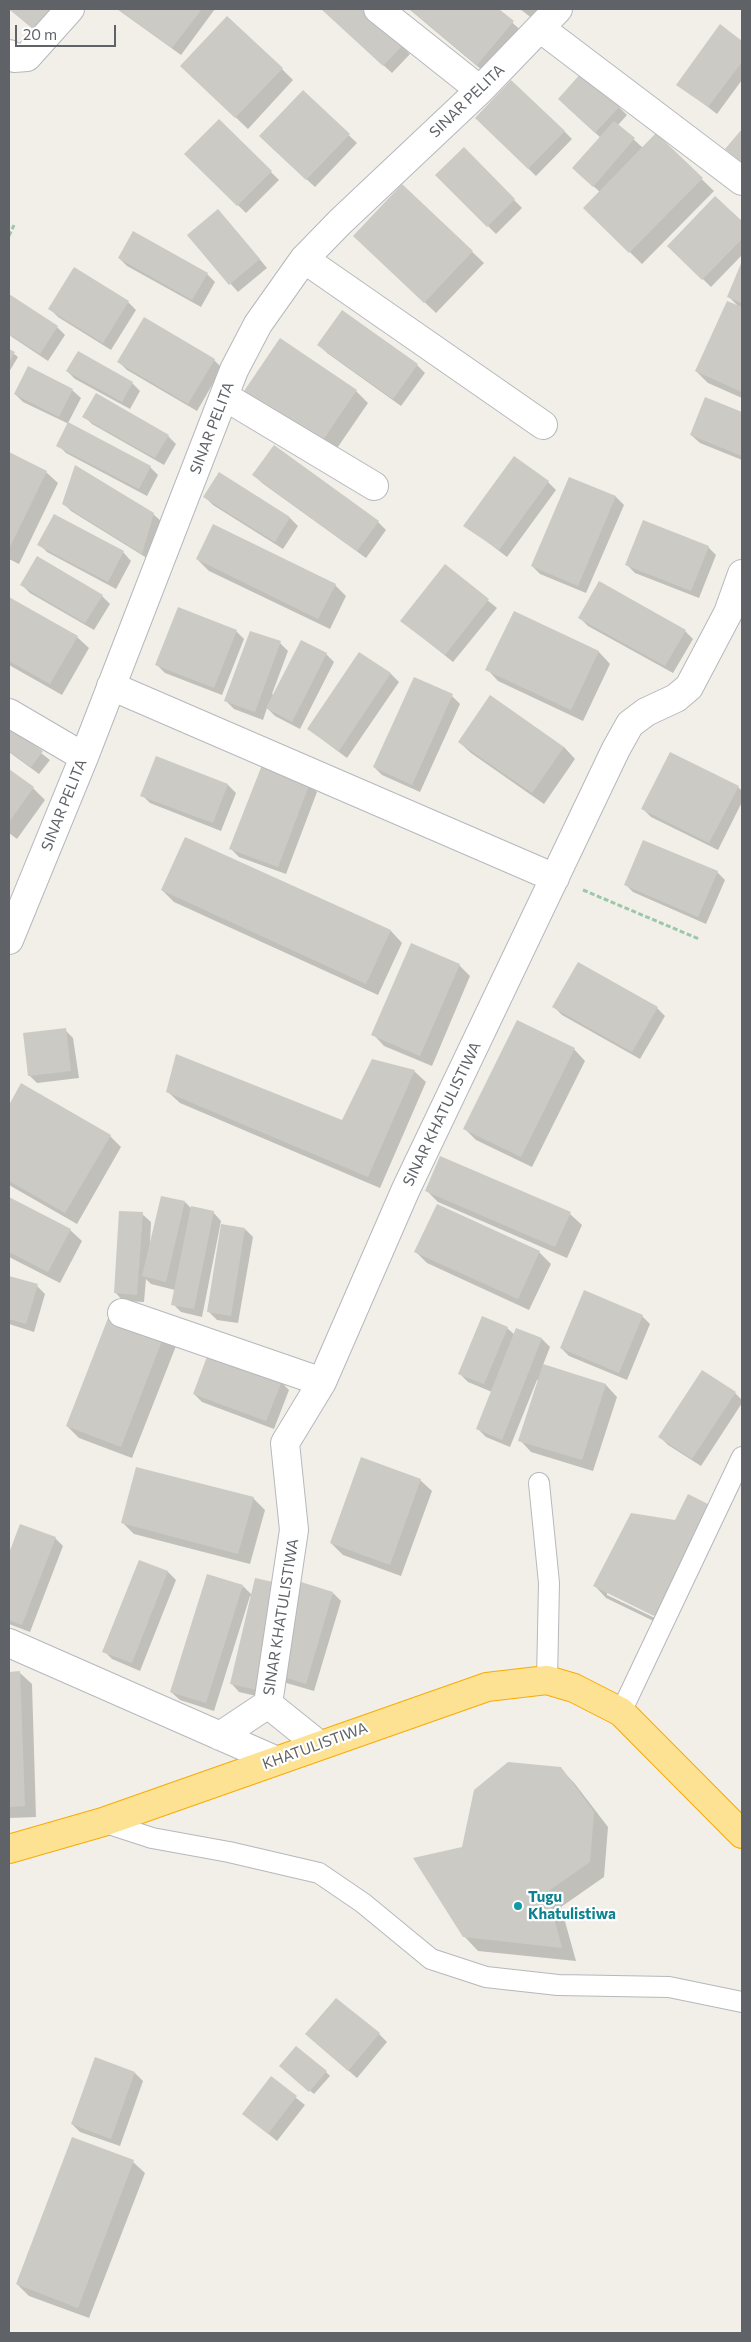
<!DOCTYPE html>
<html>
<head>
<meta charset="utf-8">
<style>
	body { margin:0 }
	#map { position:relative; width:751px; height:2342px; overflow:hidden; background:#f1efe8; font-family:Commissioner,sans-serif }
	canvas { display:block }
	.frame { position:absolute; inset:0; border:10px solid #5f6368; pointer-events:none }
	.scale { position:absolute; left:15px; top:25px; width:101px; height:22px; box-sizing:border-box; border:2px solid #5f6368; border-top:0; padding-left:6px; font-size:15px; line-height:18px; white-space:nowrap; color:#5f6368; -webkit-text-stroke:4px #fff; paint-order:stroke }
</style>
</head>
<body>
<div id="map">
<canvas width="751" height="2342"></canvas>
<div class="frame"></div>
<div class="scale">20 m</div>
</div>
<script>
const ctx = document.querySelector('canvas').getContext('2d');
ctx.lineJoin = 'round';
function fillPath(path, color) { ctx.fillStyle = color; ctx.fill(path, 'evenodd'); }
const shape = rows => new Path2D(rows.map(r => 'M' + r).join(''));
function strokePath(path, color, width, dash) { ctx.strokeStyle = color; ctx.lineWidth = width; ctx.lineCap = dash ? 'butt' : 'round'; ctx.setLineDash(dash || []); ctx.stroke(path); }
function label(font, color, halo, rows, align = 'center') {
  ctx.font = font + ' Commissioner,sans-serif'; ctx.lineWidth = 4.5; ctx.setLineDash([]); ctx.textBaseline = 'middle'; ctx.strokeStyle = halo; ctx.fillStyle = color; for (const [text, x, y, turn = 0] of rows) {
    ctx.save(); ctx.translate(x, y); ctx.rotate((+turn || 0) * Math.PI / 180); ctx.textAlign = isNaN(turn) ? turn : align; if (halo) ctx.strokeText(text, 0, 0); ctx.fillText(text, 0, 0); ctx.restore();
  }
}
fillPath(shape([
	[9,9,74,9,48,41],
	[117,9,215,9,181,55],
	[322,9,362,9,410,54,392,73],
	[409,9,497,9,525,34,489,76],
	[520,9,550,9,538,23],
	[720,26,742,42,742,80,717,114,678,84],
	[282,69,293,80,248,129,193,77],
	[303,92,357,143,315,187,268,144],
	[567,107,619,107,627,115,618,125,643,148,656,135,714,191,642,264,585,208,600,192,582,176,601,138],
	[476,118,564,131,572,139,536,176],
	[219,121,279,180,246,213,186,154],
	[464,149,522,208,496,234,437,175],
	[402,186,484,263,436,313,366,247],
	[715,198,742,223,742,255,711,287,669,246],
	[226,219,267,268,238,292,188,236],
	[119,258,207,274,215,282,201,307,127,266],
	[742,264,742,398,708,383,696,371,739,307,729,297],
	[9,296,57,327,65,335,48,361,9,335],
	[128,302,136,310,111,350,58,317,50,309],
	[281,339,356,391,368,403,331,457],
	[319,345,417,365,425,373,401,406,327,353],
	[9,350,18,357,9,372],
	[214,360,222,368,197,411,127,370,119,362],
	[67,371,132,383,140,391,130,409,75,379],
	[72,390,81,398,68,423,150,467,158,475,147,496,66,453,58,445,69,424,23,402,15,394],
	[706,399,742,414,742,460,700,443,691,435],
	[84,416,168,436,176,444,164,465,92,424],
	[9,453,46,472,58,483,19,564,9,559],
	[254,475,378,522,386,530,366,558,262,483],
	[569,478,616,497,624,505,586,593,540,574,532,566],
	[548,482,556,490,507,557,465,525],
	[205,497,290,518,298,526,283,549,213,505],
	[63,503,153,514,162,522,150,560,71,511],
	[39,544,123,552,131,561,116,589,47,552],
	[708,547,716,555,699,598,635,573,627,565],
	[197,559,335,585,346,596,330,629,209,571],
	[446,566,497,608,453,662,402,621],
	[22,585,102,596,110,604,94,630,30,593],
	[9,598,77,637,89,648,62,695,9,665],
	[514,612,599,652,610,664,583,721,498,681,487,669],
	[580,618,685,631,693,639,673,673,588,626],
	[236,631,244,639,222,695,165,673,157,665],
	[280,643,288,651,272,694,274,695,326,654,334,662,300,729,275,716,267,708,263,720,234,709,226,701],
	[359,653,391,674,399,682,347,758,308,729],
	[452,696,460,704,420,792,382,775,374,767],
	[9,728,50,760,39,774,9,752],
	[459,742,564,747,575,759,544,804,471,753],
	[9,771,33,788,45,800,17,839,9,833],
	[309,784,317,792,286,874,239,857,231,849],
	[228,785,236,793,221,831,150,803,142,795],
	[738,787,742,791,742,802,718,850,651,817,643,809],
	[186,838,391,931,402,943,378,995,174,902,162,890],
	[717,872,725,880,706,924,633,892,625,884],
	[459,965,470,976,432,1066,384,1046,373,1034],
	[554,1007,657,1008,665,1016,640,1059,562,1015],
	[65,1030,73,1038,79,1078,37,1083,29,1075],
	[574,1049,585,1061,532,1167,476,1140,465,1129],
	[414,1071,426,1082,380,1188,180,1103,168,1092,342,1121],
	[22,1085,110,1136,121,1147,77,1224,9,1185,9,1108],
	[426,1190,570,1214,582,1225,567,1258,438,1202],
	[9,1199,70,1230,82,1241,60,1283,9,1257],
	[185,1202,192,1209,213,1212,221,1221,202,1317,181,1312,173,1304,175,1290,151,1284,146,1279,144,1302,123,1301,115,1292,142,1214,151,1222,150,1244],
	[245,1229,253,1237,238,1323,217,1320,209,1312],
	[416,1252,539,1252,551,1264,529,1310,427,1263],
	[9,1278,37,1286,45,1294,34,1332,9,1324],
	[111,1314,176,1346,132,1458,79,1438,67,1426],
	[642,1316,650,1324,627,1380,569,1356,561,1348],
	[507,1328,515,1335,542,1339,550,1347,543,1365,606,1385,617,1397,593,1471,531,1452,520,1440,539,1380,537,1380,510,1447,486,1437,478,1429,492,1392,468,1382,460,1374],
	[702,1372,735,1393,742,1400,742,1403,701,1466,668,1445,660,1437],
	[281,1382,289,1390,274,1429,202,1402,194,1394],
	[420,1480,432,1491,401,1576,343,1555,331,1543],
	[253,1498,265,1510,250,1564,134,1534,122,1522],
	[709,1506,666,1627,606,1598,595,1586,676,1522],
	[607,1592,660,1618,659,1620,607,1595],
	[21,1525,55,1538,63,1546,30,1632,9,1624,9,1557],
	[139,1561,168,1572,176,1580,140,1671,112,1659,104,1651],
	[243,1586,252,1595,265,1698,239,1692,231,1683,252,1596,250,1596,214,1711,180,1700,171,1692],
	[333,1593,341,1601,314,1691,283,1682],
	[9,1673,20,1673,32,1684,36,1817,9,1818],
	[561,1769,575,1784,608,1827,604,1877,561,1907,576,1961,478,1951,464,1936,463,1848],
	[379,2034,387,2042,357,2078,315,2042],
	[284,2069,326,2072,330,2076,314,2094],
	[135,2073,143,2081,120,2146,80,2132,72,2124],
	[271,2078,305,2105,277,2141,244,2114],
	[133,2162,145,2173,89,2318,29,2296,17,2284]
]), '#0003');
fillPath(shape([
	[9,9,59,9,39,34],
	[118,9,202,9,172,48],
	[321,9,364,9,403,45,383,66],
	[410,9,499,9,514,21,477,65],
	[227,16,283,68,235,118,180,66],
	[720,24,742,41,742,62,708,107,676,85],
	[582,72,620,106,595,133,558,99],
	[511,80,565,131,528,169,475,118],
	[303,90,350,134,306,180,259,136],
	[219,119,272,171,237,206,184,154],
	[614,121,635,138,593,187,572,168],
	[742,129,742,163,725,149],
	[656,133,703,178,629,253,583,208],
	[464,147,515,199,487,227,435,175],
	[402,184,473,251,424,303,353,236],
	[715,196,742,221,742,239,702,280,667,246],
	[218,209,260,259,229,285,187,235],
	[133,231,208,273,192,300,118,258],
	[742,261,742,303,727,297],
	[74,267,129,301,103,343,48,309],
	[9,294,58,326,40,354,9,334],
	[727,301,742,307,742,392,695,371],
	[342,310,418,364,393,399,317,345],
	[144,317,215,359,188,404,117,362],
	[280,338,357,390,319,446,242,394],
	[9,349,15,352,9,363],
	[78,351,133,382,122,402,66,371],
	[28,366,73,389,59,417,14,394],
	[96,393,169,435,155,458,82,417],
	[705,397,742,412,742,456,690,435],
	[68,422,151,466,139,489,56,446],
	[274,445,379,521,357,551,252,475],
	[9,452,47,471,9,549],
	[514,456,549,481,499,550,463,526],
	[75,465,154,513,142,554,62,504],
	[219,472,290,517,275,542,203,497],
	[569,477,616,496,578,586,531,566],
	[54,514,124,551,108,582,37,545],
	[643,520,709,546,691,591,625,565],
	[213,524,336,584,318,619,196,559],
	[37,556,103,595,85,623,20,585],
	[445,564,489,599,445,655,400,621],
	[599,581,686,630,665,666,578,618],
	[9,597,78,636,50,684,9,661],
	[178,607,237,630,214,688,155,665],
	[514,611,599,651,571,710,485,670],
	[250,631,281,641,255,712,224,701],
	[301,640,327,653,292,722,266,708],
	[359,652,391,673,339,751,307,729],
	[414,677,453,694,412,785,373,767],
	[490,695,564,747,532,793,458,742],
	[9,727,43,751,31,767,9,751],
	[670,752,739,786,709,843,641,809],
	[156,756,228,784,213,823,140,796],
	[262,765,310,783,278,867,229,849],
	[9,769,34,787,9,822],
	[185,837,391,930,366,984,161,890],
	[643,840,718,871,698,917,624,885],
	[411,943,460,964,420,1056,371,1035],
	[578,962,658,1007,632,1052,552,1007],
	[517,1020,575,1048,521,1157,463,1129],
	[66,1028,71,1071,28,1076,23,1033],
	[176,1054,342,1120,372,1059,415,1070,368,1177,166,1092],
	[21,1083,111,1135,65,1213,9,1181,9,1105],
	[440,1156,571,1212,555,1247,425,1191],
	[161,1196,185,1201,166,1282,142,1276],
	[9,1197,71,1229,48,1272,9,1252],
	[437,1204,540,1251,518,1299,414,1252],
	[191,1206,214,1211,194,1309,171,1305],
	[119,1211,143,1212,137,1295,114,1293],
	[221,1224,245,1228,231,1316,207,1312],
	[9,1276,38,1284,26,1324,9,1319],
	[584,1290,643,1315,619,1373,560,1348],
	[110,1313,165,1333,121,1447,66,1426],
	[482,1316,508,1327,484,1384,458,1374],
	[516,1328,542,1338,502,1440,476,1429],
	[208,1354,282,1381,266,1421,193,1394],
	[543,1364,606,1384,582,1460,518,1441],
	[702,1370,736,1392,692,1459,658,1437],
	[361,1457,421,1479,390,1565,330,1543],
	[136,1467,254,1497,238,1554,121,1523],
	[688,1494,710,1505,654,1616,593,1586,631,1513,675,1520],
	[20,1524,56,1537,22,1625,9,1620,9,1553],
	[139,1560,168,1571,132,1663,102,1652],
	[207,1574,243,1585,206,1703,170,1692],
	[255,1578,282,1584,257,1690,230,1684],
	[301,1582,333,1592,306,1684,274,1674],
	[20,1671,25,1806,9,1807,9,1672],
	[508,1762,561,1767,594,1812,590,1862,547,1892,562,1948,463,1937,413,1858,462,1847,474,1790],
	[336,1998,380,2033,348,2071,305,2034],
	[296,2046,327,2071,309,2092,279,2066],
	[95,2057,135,2072,111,2139,71,2124],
	[271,2076,297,2096,268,2134,242,2114],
	[72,2137,134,2160,78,2308,16,2284]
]), '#cccac5');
const lane = shape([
	[539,1483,549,1583,547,1680],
	[621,1712,742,1457],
	[103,1822,152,1838,229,1852,319,1873,363,1903,431,1959,486,1977,558,1985,669,1987,742,2002]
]);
const street = shape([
	[378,9,480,90],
	[540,28,742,181],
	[9,54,14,58,27,57,70,9],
	[304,259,543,425],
	[224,396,374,486],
	[111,686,555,878],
	[9,713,84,757],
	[9,940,84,757,234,370,258,324,304,259,340,222,480,90,558,9],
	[122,1313,322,1382],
	[9,1643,275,1760],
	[268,1704,294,1530,285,1443,322,1382,406,1189,616,749,630,724,646,712,676,698,689,687,728,613,742,574],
	[268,1704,319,1745],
	[220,1736,268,1704]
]);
const highway = shape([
	[9,1849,103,1822,487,1687,547,1680,574,1688,621,1712,742,1834]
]);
strokePath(lane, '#b5b8bc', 22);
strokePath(street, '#b5b8bc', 30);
strokePath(highway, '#f9ab00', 30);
strokePath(shape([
	[9,236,14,225],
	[583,890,699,939]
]), '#9cc7a9', 3, [5, 2.5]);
strokePath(lane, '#fff', 20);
strokePath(street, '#fff', 28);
strokePath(highway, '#fde293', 28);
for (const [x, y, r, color] of [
	[518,1906,5,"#0f9aa8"]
]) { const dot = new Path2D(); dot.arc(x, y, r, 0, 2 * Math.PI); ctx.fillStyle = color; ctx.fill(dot); strokePath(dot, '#fff', 2); }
label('15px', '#5f6368', '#fff', [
	["SINAR PELITA",467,101,-44],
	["SINAR PELITA",212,428,-69],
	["SINAR PELITA",64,805,-68],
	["SINAR KHATULISTIWA",442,1114,-64],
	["SINAR KHATULISTIWA",281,1617,-81],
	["KHATULISTIWA",315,1746,-20]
]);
label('bold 15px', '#0d838f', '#fff', [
	["Tugu",528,1897],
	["Khatulistiwa",528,1914]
], 'left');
</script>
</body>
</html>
